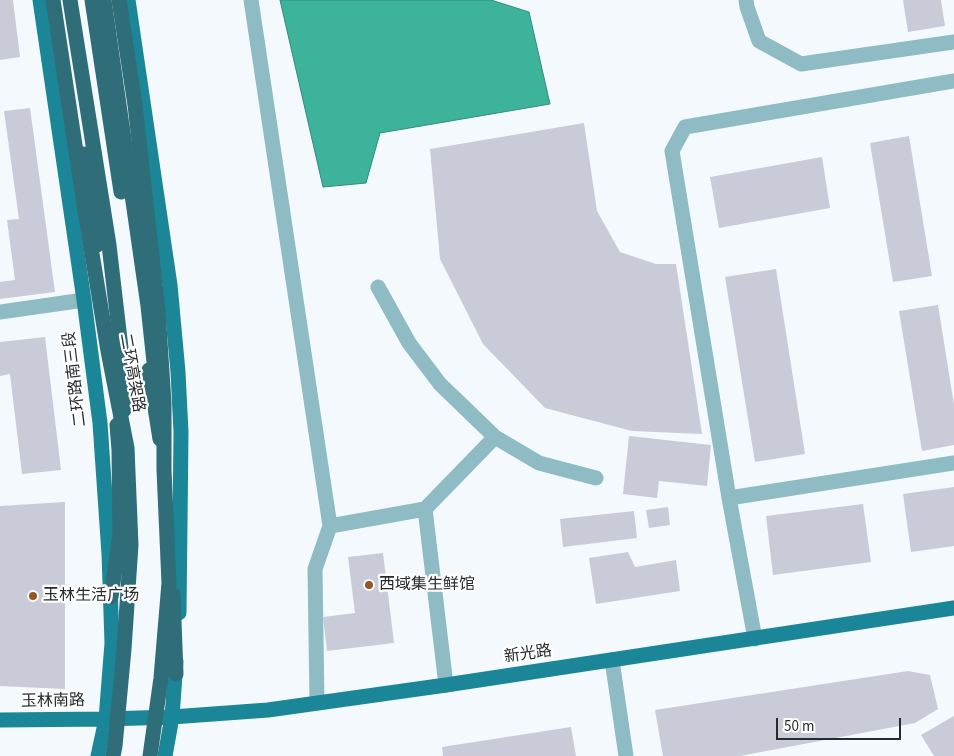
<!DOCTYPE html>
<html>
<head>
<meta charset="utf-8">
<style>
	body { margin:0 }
	#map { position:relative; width:954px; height:756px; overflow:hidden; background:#f4f9fd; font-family:"Source Sans 3",sans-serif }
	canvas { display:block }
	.scale { position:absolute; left:776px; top:718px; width:125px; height:22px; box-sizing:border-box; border:2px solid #272b2e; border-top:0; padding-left:6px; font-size:15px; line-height:18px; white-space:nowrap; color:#272b2e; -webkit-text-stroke:4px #fff; paint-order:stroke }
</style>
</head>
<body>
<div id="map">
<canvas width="954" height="756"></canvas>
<div class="scale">50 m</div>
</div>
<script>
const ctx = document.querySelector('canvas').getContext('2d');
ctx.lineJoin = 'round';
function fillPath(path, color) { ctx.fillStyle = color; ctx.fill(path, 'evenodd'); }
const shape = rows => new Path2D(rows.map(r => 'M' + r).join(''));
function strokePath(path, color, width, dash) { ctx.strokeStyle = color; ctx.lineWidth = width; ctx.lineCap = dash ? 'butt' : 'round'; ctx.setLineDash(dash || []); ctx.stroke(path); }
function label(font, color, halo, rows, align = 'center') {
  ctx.font = font + ' "Source Sans 3","Noto Sans SC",sans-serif'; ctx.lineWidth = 4.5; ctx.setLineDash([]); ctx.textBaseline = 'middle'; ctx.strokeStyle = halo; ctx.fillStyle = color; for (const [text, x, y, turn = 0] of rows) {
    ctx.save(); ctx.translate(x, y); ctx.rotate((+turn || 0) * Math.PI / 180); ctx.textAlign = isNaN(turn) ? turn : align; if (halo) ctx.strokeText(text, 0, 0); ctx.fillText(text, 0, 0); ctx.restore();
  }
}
const water = shape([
	[280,0,491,0,529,12,550,104,380,133,366,183,323,187,280,0]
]);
fillPath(water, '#3db39b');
strokePath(water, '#368a7a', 1);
fillPath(shape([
	[0,0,13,0,20,57,0,60],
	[903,0,941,0,945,26,908,32],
	[30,108,55,292,0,299,0,282,15,280,7,220,19,219,4,111],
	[584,123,597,211,620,252,656,264,676,264,702,434,632,431,545,408,483,344,440,259,430,149],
	[909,136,932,276,893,282,870,143],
	[822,157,830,208,719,228,710,177],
	[776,269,805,454,755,462,725,277],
	[938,305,954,405,954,445,922,451,899,311],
	[45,337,61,470,22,474,10,374,0,376,0,342],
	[629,436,711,445,707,486,659,481,657,498,623,494],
	[954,487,954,546,911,552,903,494],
	[65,502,65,689,0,686,0,506],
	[863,504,871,562,773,575,766,516],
	[668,507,670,525,649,528,646,510],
	[634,511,637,538,563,547,560,519],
	[628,552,635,567,676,560,680,591,596,604,589,558],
	[383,553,394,643,327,651,323,617,355,613,348,557],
	[908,671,930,675,938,709,915,723,740,756,663,756,655,710],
	[954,716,954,756,934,756,921,735],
	[571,727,576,756,443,756,442,747]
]), '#c9cbd8');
strokePath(shape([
	[251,0,330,526,315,569,317,703],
	[746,0,747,7,759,41,801,64,954,42],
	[378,287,409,343,440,384,495,437,425,509,446,685],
	[0,312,84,300],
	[495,437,539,463,596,478],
	[729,498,954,463],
	[330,526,425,509],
	[755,639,729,498,672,151,685,127,954,81],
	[612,660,626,756]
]), '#8ebbc4', 15);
strokePath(shape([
	[40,0,84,300,100,423,109,554,112,643,106,719,98,756],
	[128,0,170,285,178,372,181,432,179,613],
	[0,720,106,719,172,717,268,710,446,685,954,608],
	[165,756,172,717,176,661]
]), '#1a8697', 15);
strokePath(shape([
	[70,0,109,245,121,348,124,410],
	[92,0,121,192],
	[104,0,148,306,156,381],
	[84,154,94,219,97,245],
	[149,370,160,439],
	[173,595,176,674],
	[111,597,120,534,119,450,117,425]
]), '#2f6d79', 15);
strokePath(shape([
	[53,0,85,211,108,351,127,448,131,545,124,649,115,746,113,756],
	[119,0,135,105,158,310,164,403,164,470,169,583,161,678,150,756]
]), '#2f6d79', 15);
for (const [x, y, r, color] of [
	[369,585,5,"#985623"],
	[33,596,5,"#985623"]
]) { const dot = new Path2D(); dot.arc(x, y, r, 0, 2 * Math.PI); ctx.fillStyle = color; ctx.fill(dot); strokePath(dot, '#fff', 2); }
label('16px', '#272b2e', '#fff', [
	["二环高架路",131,373,80],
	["二环路南三段",76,379,-97],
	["新光路",528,655,-8],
	["玉林南路",53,702,-1]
]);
label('16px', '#272b2e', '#fff', [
	["西域集生鲜馆",379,585],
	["玉林生活广场",43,596]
], 'left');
</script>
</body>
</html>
